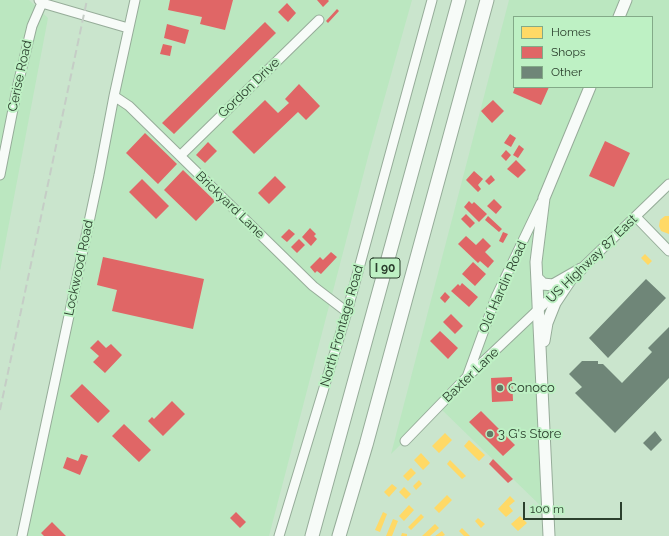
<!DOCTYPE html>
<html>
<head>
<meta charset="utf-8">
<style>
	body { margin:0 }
	#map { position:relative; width:669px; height:536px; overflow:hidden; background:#cae5cd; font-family:Raleway,sans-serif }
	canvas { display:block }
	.legend { position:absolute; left:513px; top:16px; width:140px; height:72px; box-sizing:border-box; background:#bef1c4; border:1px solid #83aa88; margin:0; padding:5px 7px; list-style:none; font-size:12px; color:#2b3f2d }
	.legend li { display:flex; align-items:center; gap:8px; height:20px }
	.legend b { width:20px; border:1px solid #83aa88 }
	.scale { position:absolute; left:523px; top:502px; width:99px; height:18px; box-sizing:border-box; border:2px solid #2b3f2d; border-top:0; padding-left:5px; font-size:12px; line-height:14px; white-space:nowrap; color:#2b3f2d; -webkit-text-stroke:3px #bef1c4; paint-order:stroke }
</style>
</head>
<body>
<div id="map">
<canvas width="669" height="536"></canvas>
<ul class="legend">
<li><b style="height:11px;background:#ffd966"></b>Homes</li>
<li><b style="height:11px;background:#e06666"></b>Shops</li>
<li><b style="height:11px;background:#6f8678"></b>Other</li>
</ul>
<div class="scale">100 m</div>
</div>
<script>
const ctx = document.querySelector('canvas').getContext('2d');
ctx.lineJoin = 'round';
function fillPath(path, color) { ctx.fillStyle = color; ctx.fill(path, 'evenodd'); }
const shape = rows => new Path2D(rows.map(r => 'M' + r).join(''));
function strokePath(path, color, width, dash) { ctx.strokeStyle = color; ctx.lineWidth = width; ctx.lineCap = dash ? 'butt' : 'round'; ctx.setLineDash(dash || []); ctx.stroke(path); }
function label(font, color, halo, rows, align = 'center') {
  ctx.font = font + ' Raleway,sans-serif'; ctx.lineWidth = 4; ctx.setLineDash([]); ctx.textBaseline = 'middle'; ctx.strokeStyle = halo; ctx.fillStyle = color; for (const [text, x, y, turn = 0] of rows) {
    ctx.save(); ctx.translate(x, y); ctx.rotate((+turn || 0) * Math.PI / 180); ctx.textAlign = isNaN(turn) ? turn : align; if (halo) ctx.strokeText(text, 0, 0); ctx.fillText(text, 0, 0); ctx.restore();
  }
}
fillPath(shape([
	[0,0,29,0,48,18,0,271],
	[135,0,412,0,369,153,269,536,21,536],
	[509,0,669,0,669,184,538,311,548,513,439,407,391,454],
	[514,17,652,17,652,87,514,87]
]), '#bbe7c0');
fillPath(shape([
	[665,216,669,216,669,234,661,231,659,226,660,220],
	[645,254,652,261,648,265,641,258],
	[445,433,452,440,439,453,432,446],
	[469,440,485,455,479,461,464,446],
	[421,453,430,463,423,470,414,460],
	[450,460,466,476,462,479,447,464],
	[411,468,416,473,408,481,403,476],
	[419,480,422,484,416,490,413,486],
	[392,484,397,488,389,497,384,492],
	[404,487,411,494,406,499,399,492],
	[447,495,452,500,439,513,434,508],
	[510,496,515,501,509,506,513,511,506,517,498,509],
	[409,505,414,510,404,521,399,516],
	[383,512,387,514,380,532,375,530],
	[421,514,424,517,411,530,408,527],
	[520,516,527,523,518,531,511,524],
	[478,518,485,524,481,528,475,521],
	[393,519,398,521,392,536,386,536],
	[435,524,439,528,430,536,422,536],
	[462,528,470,536,464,536,459,531],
	[442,531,445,535,443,536,435,536],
	[402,533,407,534,407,536,401,536]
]), '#ffd966');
fillPath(shape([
	[170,0,233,0,225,30,200,24,202,17,168,10],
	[317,0,328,0,329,1,323,7],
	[287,3,296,13,288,22,278,12],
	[337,9,339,11,328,23,326,21],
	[265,22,276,33,174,134,162,123],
	[167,24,189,30,185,44,164,38],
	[163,44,172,46,170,56,160,54],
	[299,84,320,106,306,120,298,112,254,154,232,132,265,100,278,113,289,103,285,99],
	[515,87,524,88,549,87,541,105,513,93],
	[493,100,504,111,492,123,481,111],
	[145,133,177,164,158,184,126,153],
	[510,134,516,138,511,147,504,143],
	[605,141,630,153,614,187,589,176],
	[208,142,217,151,205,163,196,155],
	[519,145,524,149,518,158,513,155],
	[506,150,511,155,506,161,501,156],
	[516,160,526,170,518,178,507,169],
	[183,170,215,201,196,221,164,190],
	[474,171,483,179,478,185,481,189,478,192,466,180],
	[491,175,495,180,489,185,485,181],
	[275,176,286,187,269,204,258,193],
	[142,179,169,206,156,219,129,192],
	[494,199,502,207,496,214,487,206],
	[469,201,472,204,474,202,487,214,479,222,464,207],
	[466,214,475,223,470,228,461,219],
	[488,216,502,229,499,232,485,220],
	[310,228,316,234,314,236,317,239,311,246,302,237],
	[289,229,295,234,287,242,281,237],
	[503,232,508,234,503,243,499,241],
	[466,236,476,245,483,238,491,246,485,252,494,261,488,268,480,261,478,263,458,244],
	[299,239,305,245,297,253,291,247],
	[331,252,337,257,321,274,317,271,315,273,310,267,320,257,323,260],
	[103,257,204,279,193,329,112,311,117,290,97,285],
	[473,262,486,274,475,286,462,274],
	[462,283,478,297,469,307,451,291,458,284,460,286],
	[445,292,450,297,445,303,440,298],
	[451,314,463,326,455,334,443,322],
	[440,331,458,348,448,359,430,341],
	[98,340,106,348,111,344,122,355,105,373,93,362,99,356,90,348],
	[512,377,513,401,492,402,491,378],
	[82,384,110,411,98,423,70,396],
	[172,401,185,414,163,436,148,421,152,417,154,419],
	[481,411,515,445,503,456,469,422],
	[124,424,151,450,139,462,112,436],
	[81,454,88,456,80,475,63,468,67,457,78,461],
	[493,459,513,479,508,483,489,464],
	[236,512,246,522,240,528,230,518],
	[52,522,66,536,44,536,41,533]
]), '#e06666');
fillPath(shape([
	[646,279,666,298,608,358,589,338],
	[669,327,669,378,615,433,575,393,582,387,569,374,582,361,598,361,598,364,603,364,622,383,652,352,648,348],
	[655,431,662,440,651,451,643,443]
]), '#6f8678');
const minor = shape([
	[39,0,42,3,128,28],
	[114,96,129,106,313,286,347,312],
	[180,156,319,20],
	[0,175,18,84,32,26,42,3],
	[636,217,669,251],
	[576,274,669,184],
	[467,377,496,297,541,203],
	[405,441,466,378,561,288],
	[22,536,99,175,114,96,135,0],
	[279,536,347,312,432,0]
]);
const major = shape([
	[619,17,626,0],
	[537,278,543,284,553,285,581,269],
	[544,341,547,323,555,303,571,279],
	[549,536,536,262,544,198,590,87]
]);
const highway = shape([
	[312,536,459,0],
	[339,536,366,445,487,0]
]);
strokePath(minor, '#96ac99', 11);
strokePath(major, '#96ac99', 13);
strokePath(highway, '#96ac99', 15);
strokePath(minor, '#f7fbf8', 9);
strokePath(major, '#f7fbf8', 11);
strokePath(highway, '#f7fbf8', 13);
strokePath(shape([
	[0,410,87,0]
]), '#c5cdc6', 2, [8, 4]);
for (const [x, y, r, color] of [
	[500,388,4,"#637965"],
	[490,434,4,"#637965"]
]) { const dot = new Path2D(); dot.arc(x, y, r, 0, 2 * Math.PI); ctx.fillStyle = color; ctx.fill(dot); strokePath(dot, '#bef1c4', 1.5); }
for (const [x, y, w] of [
	[385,268,30]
]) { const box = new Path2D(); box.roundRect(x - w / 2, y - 10, w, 20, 3); ctx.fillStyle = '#bef1c4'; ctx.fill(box); strokePath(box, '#2b3f2d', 1); }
label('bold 12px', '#2b3f2d', null, [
	["I 90",385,268]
]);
label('13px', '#2b3f2d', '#bef1c4', [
	["Cerise Road",20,76,-78],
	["Gordon Drive",249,88,-44],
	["Brickyard Lane",230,205,44],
	["US Highway 87 East",592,259,-44],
	["Lockwood Road",79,268,-78],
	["Old Hardin Road",503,287,-66],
	["North Frontage Road",342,326,-74],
	["Baxter Lane",471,375,-44]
]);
label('13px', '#2b3f2d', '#bef1c4', [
	["Conoco",508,388],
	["3 G's Store",498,434]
], 'left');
</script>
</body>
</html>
